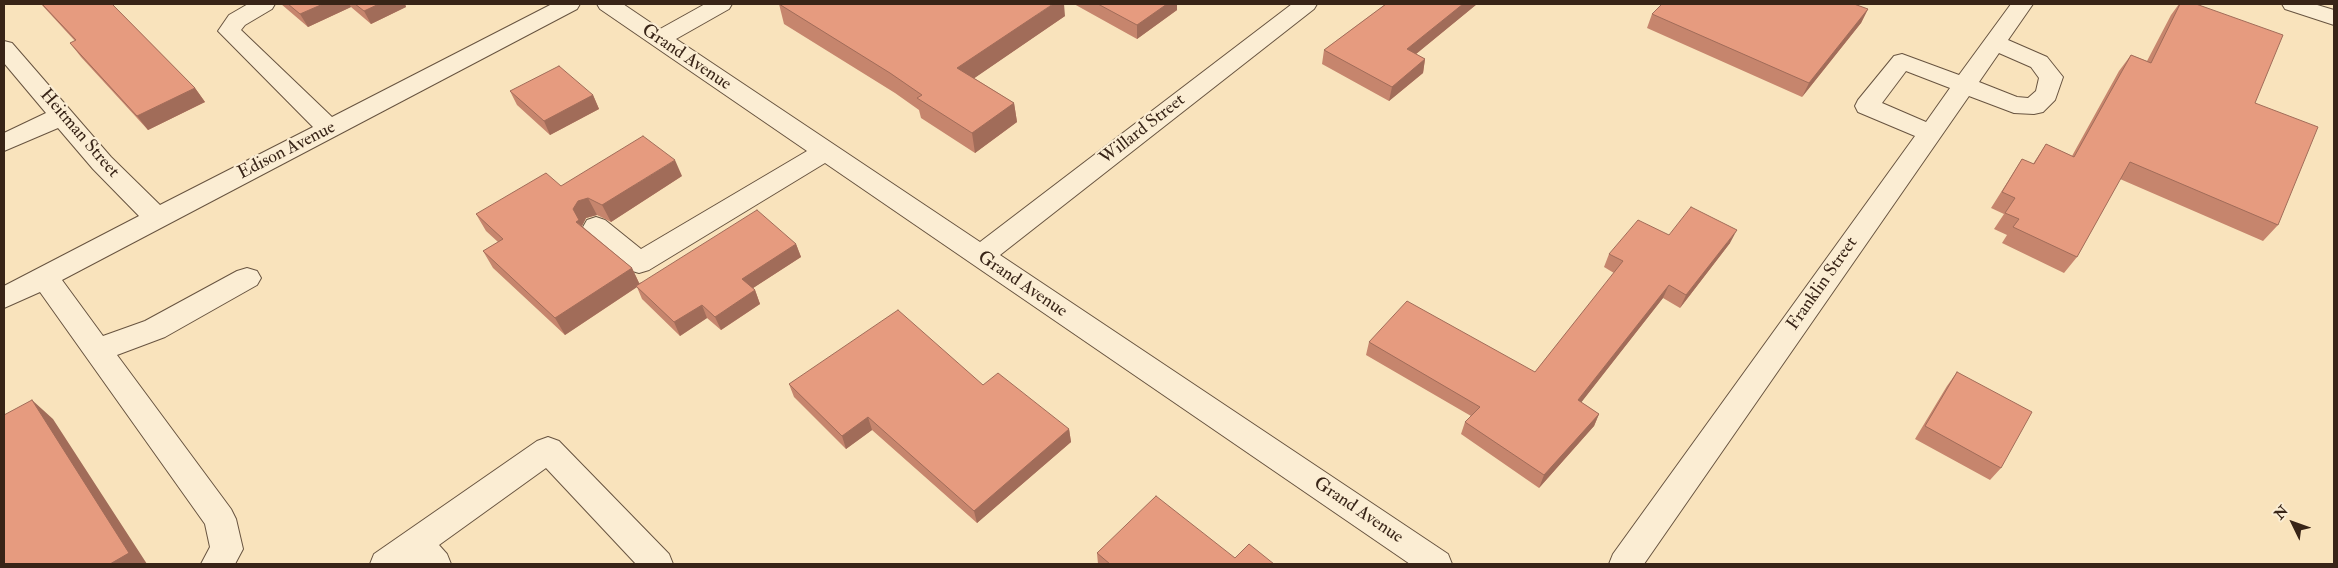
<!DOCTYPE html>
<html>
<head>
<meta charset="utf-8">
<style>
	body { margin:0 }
	#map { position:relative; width:2338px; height:568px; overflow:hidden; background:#f9e3bc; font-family:"IM FELL Double Pica",serif }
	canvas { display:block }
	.frame { position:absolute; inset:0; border:5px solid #382417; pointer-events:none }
	.north { position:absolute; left:2268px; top:498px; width:50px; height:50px; -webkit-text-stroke:4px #fbedd3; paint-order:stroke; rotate:312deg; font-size:14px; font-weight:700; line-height:20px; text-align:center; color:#382417 }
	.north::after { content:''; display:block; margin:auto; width:18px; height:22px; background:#382417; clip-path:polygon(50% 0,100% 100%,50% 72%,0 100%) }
</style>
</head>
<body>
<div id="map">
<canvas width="2338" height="568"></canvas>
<div class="frame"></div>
<div class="north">N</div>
</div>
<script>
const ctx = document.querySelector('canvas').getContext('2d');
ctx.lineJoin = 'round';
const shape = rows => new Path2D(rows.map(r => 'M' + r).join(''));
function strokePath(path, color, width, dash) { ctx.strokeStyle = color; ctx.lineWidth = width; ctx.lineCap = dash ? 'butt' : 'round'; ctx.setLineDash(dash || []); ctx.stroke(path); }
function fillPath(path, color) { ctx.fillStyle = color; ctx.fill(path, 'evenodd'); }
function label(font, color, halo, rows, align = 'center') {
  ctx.font = font + ' "IM FELL Double Pica",serif'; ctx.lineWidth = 4.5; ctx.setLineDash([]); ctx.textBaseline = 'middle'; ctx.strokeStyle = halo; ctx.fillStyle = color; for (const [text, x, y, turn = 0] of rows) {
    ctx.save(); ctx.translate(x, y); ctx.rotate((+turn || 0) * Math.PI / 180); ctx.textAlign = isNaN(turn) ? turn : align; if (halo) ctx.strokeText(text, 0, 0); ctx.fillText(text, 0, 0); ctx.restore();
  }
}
const minor = shape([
	[248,4,275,4,272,9,245,25,241,30,332,117,552,4,580,4,577,9,62,280,103,336,145,321,237,271,247,268,257,271,261,278,257,285,165,337,117,355,231,509,236,519,243,549,235,564,201,564,210,547,205,524,40,292,4,308,4,286,139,216,93,169,58,128,4,151,4,133,46,113,4,63,4,41,12,43,111,157,160,205,313,127,218,31,229,15,248,4],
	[597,4,623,4,660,29,705,4,732,4,729,9,676,39,980,242,1292,4,1317,4,1314,9,1000,255,1448,554,1452,564,1410,564,825,163,649,270,639,273,629,270,587,234,583,227,587,220,596,217,605,220,641,249,807,151,600,9,597,4],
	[2011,4,2033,4,2008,40,2047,57,2063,77,2055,100,2043,112,2034,114,2014,113,1969,96,1644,564,1609,564,1613,554,1915,136,1858,112,1855,106,1858,100,1894,56,1902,54,1959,75,2011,4],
	[1999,53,2031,67,2039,78,2036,91,2028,98,2017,97,1979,82,1999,53],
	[1906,71,1950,88,1926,122,1882,103,1906,71],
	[2282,4,2314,4,2334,10,2334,25,2285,9,2282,4],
	[548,437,559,441,669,554,673,564,636,564,546,468,439,545,447,554,451,564,370,564,374,554,537,441,548,437]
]);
strokePath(minor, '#685440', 2);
fillPath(minor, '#fbedd3');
fillPath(shape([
	[41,4,112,4,195,88,205,102,148,130,81,57,70,43,75,41],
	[281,4,405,4,406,7,371,24,351,7,308,27],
	[779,4,1065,16,974,78,1014,103,1017,122,975,153,921,118,919,110,895,93,784,24],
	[1074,4,1177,4,1177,10,1137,39],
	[1386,4,1477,4,1416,54,1425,59,1423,73,1389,101,1322,64,1324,50],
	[2179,4,2196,4,2255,103,2278,225,2263,241,2120,179,2077,257,2064,273,2002,243,2007,235,1994,229,2004,214,1991,208,2022,159,2033,164,2046,144,2072,156,2119,71,2131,55,2147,61,2171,15],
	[1868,9,1861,23,1802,97,1647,28,1652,14],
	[510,91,593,95,599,109,550,135,517,105],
	[682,176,611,222,597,215,586,218,582,226,632,268,639,283,796,244,801,257,753,288,755,290,760,304,721,330,707,318,680,336,642,299,637,287,565,335,493,268,483,251,498,242,486,231,476,214],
	[1669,235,1730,243,1680,308,1663,298,1581,402,1599,414,1594,426,1539,488,1461,434,1465,422,1471,416,1366,355,1369,342,1535,372,1614,273,1604,267,1609,254],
	[1957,372,2001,468,1990,480,1915,439,1947,386],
	[789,384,983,385,1069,429,1071,442,977,523,872,430,846,449,794,397],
	[1097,553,1235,558,1274,564,1098,564]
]), '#c6856d');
fillPath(shape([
	[323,4,349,4,351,7,308,27,300,14],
	[379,4,405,4,406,7,371,24,364,11],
	[1053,4,1064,4,1065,16,960,88,957,68],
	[1167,4,1177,4,1177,10,1137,39,1137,25],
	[1463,4,1477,4,1405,63,1407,49],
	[1868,9,1861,23,1802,97,1809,83],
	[1425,59,1423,73,1389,101,1392,87],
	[195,88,205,102,148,130,137,116],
	[593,95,599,109,550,135,544,121],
	[1014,103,1017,122,975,153,972,133],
	[675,160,682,176,611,222,602,205],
	[588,198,597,215,586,218,582,226,576,222,573,209,578,201],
	[1737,230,1730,243,1680,308,1686,295],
	[796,244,801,257,747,292,742,279],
	[632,268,640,285,636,286,637,287,565,335,555,318],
	[1669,285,1663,298,1573,413,1578,400],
	[755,290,760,304,721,330,715,317],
	[702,305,707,318,680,336,674,322],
	[32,400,53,419,147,564,110,564],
	[1599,414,1594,426,1539,488,1544,475],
	[868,417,872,430,846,449,842,436],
	[1069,429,1071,442,977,523,974,511]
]), '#a16c59');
const building = shape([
	[42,4,112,4,195,88,137,116,70,43,76,40,42,4],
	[288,4,323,4,300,14,288,4],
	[355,4,379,4,364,11,355,4],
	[779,4,1053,4,957,68,1014,103,972,133,917,98,922,95,890,73,779,4],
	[1098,4,1167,4,1137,25,1098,4],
	[1386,4,1463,4,1407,49,1425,59,1392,87,1324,50,1386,4],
	[1662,4,1854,4,1868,9,1809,83,1652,14,1662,4],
	[2180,4,2196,4,2283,35,2255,103,2318,127,2278,225,2130,162,2077,257,2013,227,2019,219,2005,213,2015,198,2002,192,2022,159,2034,164,2046,144,2074,157,2131,55,2151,63,2180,4],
	[559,66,593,95,544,121,510,91,559,66],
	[643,136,675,160,602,205,588,198,578,201,573,209,579,220,576,222,632,268,555,318,483,251,503,239,476,214,546,173,561,186,643,136],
	[1691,207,1737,230,1686,295,1669,285,1578,400,1599,414,1544,475,1465,422,1480,407,1369,342,1407,301,1535,372,1623,261,1609,254,1638,220,1669,235,1691,207],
	[757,210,796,244,742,279,755,290,715,317,702,305,674,322,636,286,757,210],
	[898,310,983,385,998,373,1069,429,974,511,868,417,842,436,789,384,898,310],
	[1957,372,2032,412,2001,468,1925,426,1957,372],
	[32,400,129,553,110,564,4,564,4,415,32,400],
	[1156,496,1235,558,1249,544,1274,564,1110,564,1097,553,1156,496]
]);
fillPath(building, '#e69b7f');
strokePath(building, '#a16c59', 1);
label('18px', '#382417', '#fbedd3', [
	["Grand Avenue",686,58,34],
	["Willard Street",1143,130,-38],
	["Heitman Street",79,134,49],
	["Edison Avenue",287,151,-27],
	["Franklin Street",1823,284,-55],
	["Grand Avenue",1022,285,34],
	["Grand Avenue",1358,511,34]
]);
</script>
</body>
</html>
